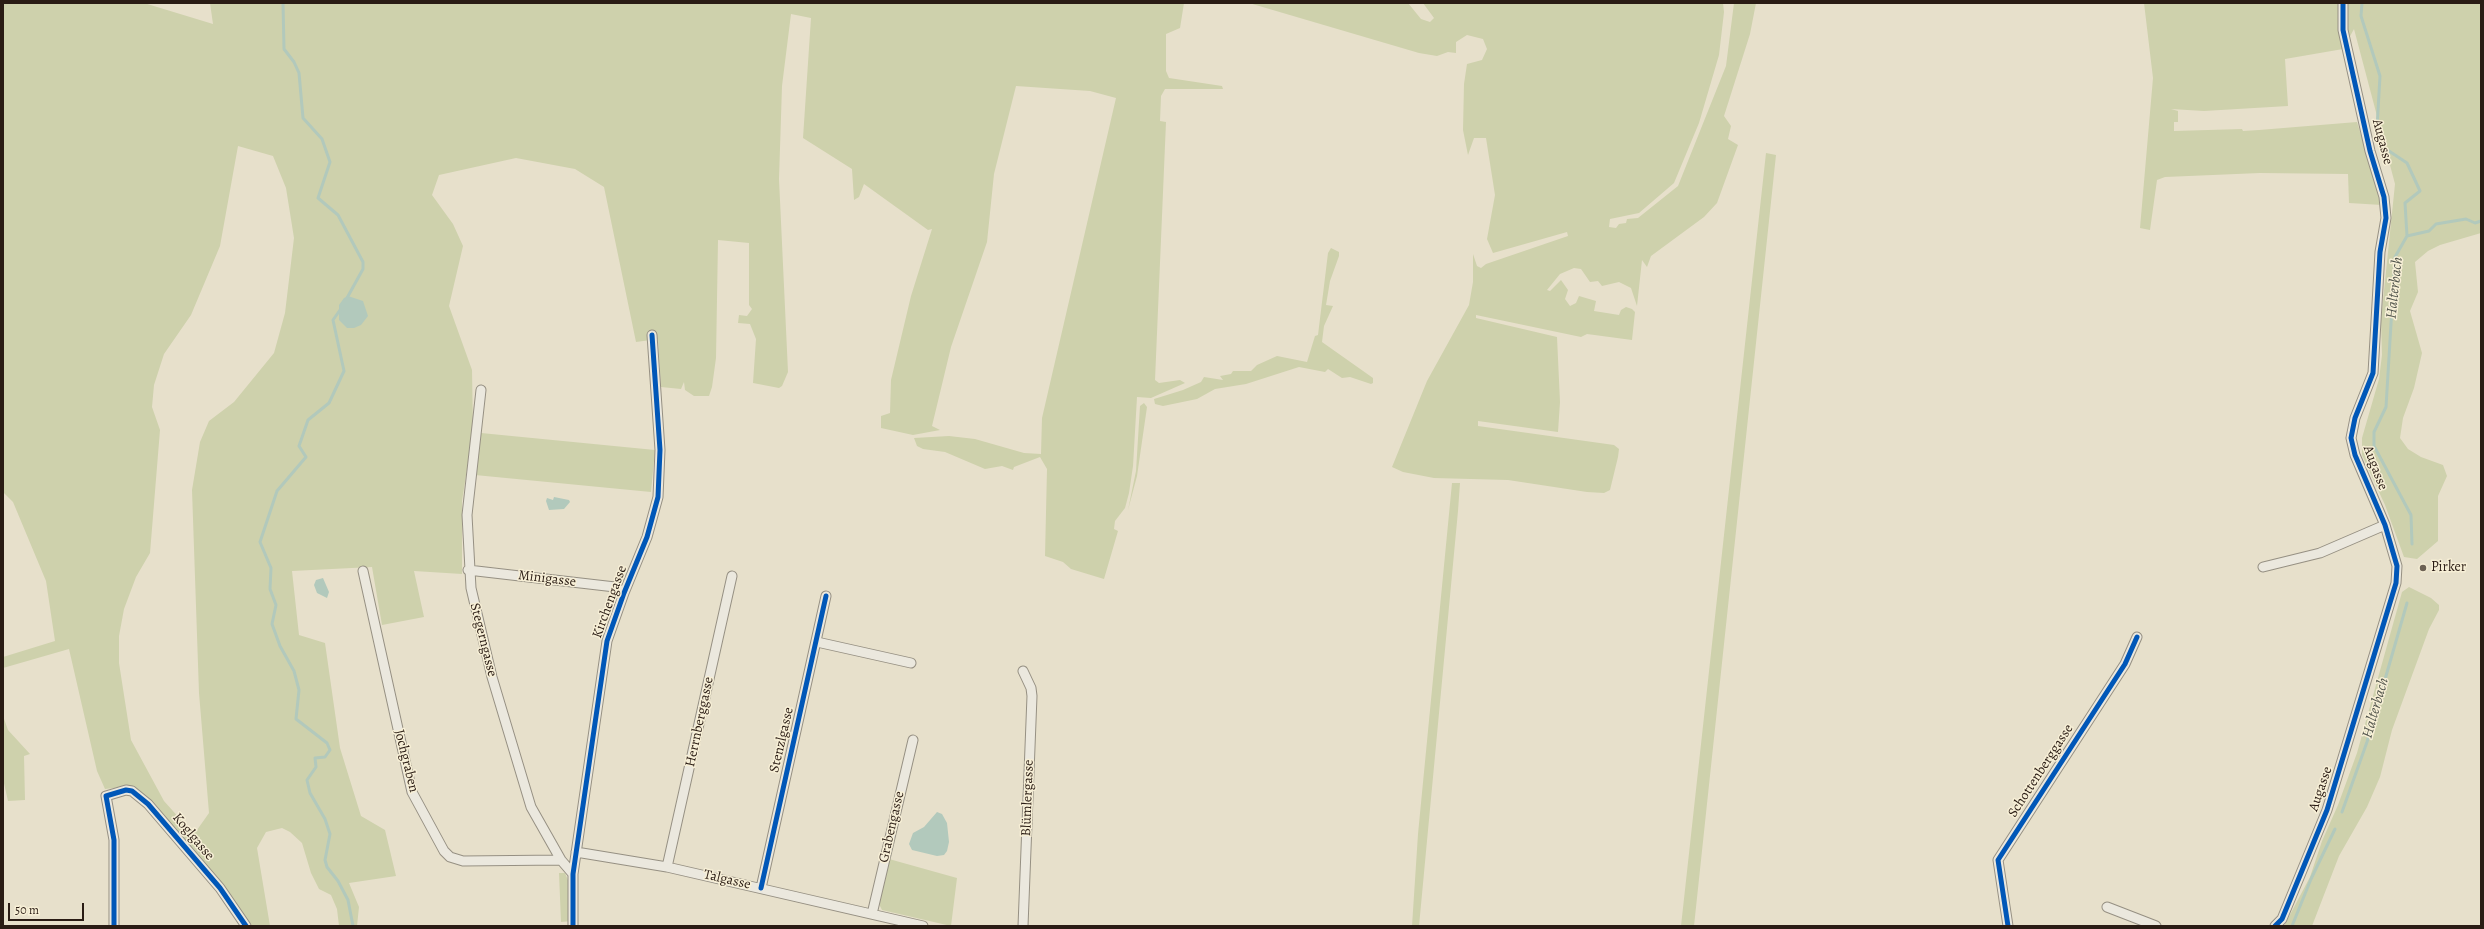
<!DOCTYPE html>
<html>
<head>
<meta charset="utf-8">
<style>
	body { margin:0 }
	#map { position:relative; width:2484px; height:929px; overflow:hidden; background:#e7e0cb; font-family:Alegreya,serif }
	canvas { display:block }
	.frame { position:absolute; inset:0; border:4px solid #2a1c14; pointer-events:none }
	.scale { position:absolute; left:8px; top:903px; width:76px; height:18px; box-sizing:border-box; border:2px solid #2a1c14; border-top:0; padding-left:5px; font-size:12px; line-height:14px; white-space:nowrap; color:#2a1c14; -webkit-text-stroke:3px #f7efd6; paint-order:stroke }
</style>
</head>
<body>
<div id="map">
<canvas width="2484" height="929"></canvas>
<div class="frame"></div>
<div class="scale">50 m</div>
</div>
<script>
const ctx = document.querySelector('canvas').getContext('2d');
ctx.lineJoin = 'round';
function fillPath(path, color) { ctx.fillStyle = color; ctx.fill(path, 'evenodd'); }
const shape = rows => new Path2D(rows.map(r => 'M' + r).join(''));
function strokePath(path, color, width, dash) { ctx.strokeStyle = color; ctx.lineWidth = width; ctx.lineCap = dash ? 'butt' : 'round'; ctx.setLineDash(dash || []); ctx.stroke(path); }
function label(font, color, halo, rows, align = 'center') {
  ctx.font = font + ' Alegreya,serif'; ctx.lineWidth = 3; ctx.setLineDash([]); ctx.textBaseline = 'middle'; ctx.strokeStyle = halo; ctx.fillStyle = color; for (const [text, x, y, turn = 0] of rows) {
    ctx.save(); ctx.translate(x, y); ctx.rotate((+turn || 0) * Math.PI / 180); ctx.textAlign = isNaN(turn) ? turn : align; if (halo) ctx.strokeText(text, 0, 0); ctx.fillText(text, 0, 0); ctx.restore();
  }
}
fillPath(shape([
	[3,3,144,3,213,24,210,3,1184,3,1180,28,1166,34,1166,71,1169,78,1222,86,1223,89,1165,89,1161,96,1160,121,1166,122,1155,380,1159,383,1180,380,1185,383,1151,398,1137,397,1133,466,1129,493,1125,508,1115,521,1114,529,1118,531,1104,579,1071,569,1063,562,1045,556,1047,469,1040,457,1014,467,1013,470,1002,466,985,469,945,452,923,449,917,446,914,438,949,436,975,439,1024,453,1041,454,1042,418,1116,98,1090,91,1016,86,994,174,987,242,951,347,932,426,940,430,913,435,881,428,881,416,890,413,891,380,911,296,932,229,928,230,864,184,859,197,854,200,852,169,803,138,811,18,791,14,782,86,779,179,788,372,782,386,779,388,753,383,756,339,750,324,738,323,739,315,747,316,752,309,749,305,749,243,718,240,716,358,712,387,709,396,694,396,685,390,684,382,681,389,661,387,658,339,636,342,604,187,575,169,516,158,439,175,432,195,453,224,463,246,449,306,472,370,473,430,462,501,462,574,414,571,424,617,382,625,372,567,292,571,299,635,325,643,340,748,361,816,385,830,396,876,349,883,359,907,357,926,339,926,337,909,331,895,319,889,311,873,302,843,290,832,282,828,266,832,257,848,270,926,249,926,143,795,123,787,105,789,97,771,69,649,3,668,3,657,55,641,46,581,13,502,3,492],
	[238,146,273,156,286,188,294,238,285,313,274,353,234,402,209,421,200,442,192,490,199,693,209,813,197,830,190,830,164,801,131,740,119,663,119,636,124,609,136,577,150,553,160,430,152,407,154,385,164,354,191,315,220,246],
	[1249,3,1408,3,1421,19,1430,22,1434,18,1423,3,1723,3,1724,12,1719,55,1699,123,1674,183,1639,213,1610,219,1609,227,1616,228,1619,224,1626,223,1627,219,1638,218,1678,186,1726,66,1734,3,1756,3,1750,34,1724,116,1731,126,1728,139,1738,145,1717,203,1704,217,1651,256,1647,267,1642,260,1637,306,1631,288,1619,282,1602,286,1598,281,1590,282,1581,269,1574,268,1560,274,1547,290,1550,291,1561,280,1568,290,1565,299,1570,306,1576,303,1579,296,1596,301,1594,311,1619,315,1621,310,1626,307,1632,309,1635,312,1632,340,1587,334,1581,337,1476,315,1476,318,1557,337,1560,402,1558,432,1478,421,1478,426,1614,445,1619,449,1618,457,1610,490,1604,493,1587,492,1508,480,1434,478,1403,472,1392,467,1427,381,1469,305,1473,282,1473,254,1477,266,1481,268,1486,264,1568,236,1567,232,1493,253,1487,239,1495,195,1486,138,1474,138,1468,155,1463,130,1464,84,1467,64,1482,60,1487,49,1483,39,1467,35,1456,42,1456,53,1448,52,1437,56,1419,53],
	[2144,3,2481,3,2481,233,2440,245,2428,251,2415,262,2418,292,2410,311,2422,353,2414,388,2403,418,2400,438,2408,449,2421,457,2443,465,2447,476,2438,496,2438,541,2417,559,2404,557,2385,505,2362,455,2362,438,2379,379,2382,355,2381,320,2395,184,2354,29,2343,49,2285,59,2288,106,2204,111,2171,109,2178,111,2178,122,2174,122,2174,131,2242,129,2243,131,2259,130,2357,122,2382,205,2349,203,2348,174,2260,173,2165,177,2157,180,2150,230,2140,228,2153,78],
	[1766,153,1776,155,1694,926,1681,926],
	[1331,248,1339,252,1339,256,1330,281,1326,305,1333,306,1324,326,1322,342,1373,378,1373,383,1371,384,1350,377,1342,378,1328,369,1325,372,1299,367,1246,384,1215,389,1197,399,1163,406,1155,404,1154,399,1183,390,1201,382,1204,377,1223,380,1220,376,1231,374,1233,371,1251,371,1257,365,1277,356,1307,362,1315,336,1318,335,1328,253],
	[1144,403,1147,407,1137,476,1128,510,1136,471,1140,406],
	[481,433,655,450,651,492,475,475],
	[1452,483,1460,483,1458,511,1419,926,1412,926,1418,834],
	[2409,587,2431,598,2439,605,2439,610,2429,629,2392,730,2380,777,2367,807,2339,856,2312,926,2284,926,2310,877,2322,841,2338,805,2357,753,2402,592],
	[3,716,8,730,30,754,24,756,25,800,8,801,3,779],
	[889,859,957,878,951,926,882,910,879,904],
	[559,873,565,873,570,885,572,921,561,922]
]), '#ced1ac');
fillPath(shape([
	[348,296,363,301,368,316,361,325,354,328,347,328,339,320,339,305,344,298],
	[554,497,569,500,570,502,564,509,549,510,546,501,547,498,553,500],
	[323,578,329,592,327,598,317,593,314,585,316,580],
	[937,812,942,814,947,823,949,842,947,851,944,855,937,856,912,850,909,844,913,833,924,827]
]), '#b2c9bc');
strokePath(shape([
	[283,3,284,49,294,62,299,73,303,118,322,139,330,162,318,198,338,215,363,262,363,269,347,298],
	[2362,3,2361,16,2380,76,2377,128,2383,147,2407,163,2420,191,2405,203,2407,236,2395,257,2386,407,2374,432,2374,446,2411,515,2412,544],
	[2407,236,2429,231,2436,224,2466,219,2475,223,2481,221],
	[340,310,333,320,344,371,329,403,308,420,299,446,306,457,277,491,260,542,271,568,270,589,276,605,272,624,280,646,294,671,299,690,296,719,327,743,330,750,325,757,315,758,316,767,307,780,310,793,325,819,330,834,325,860,327,867,338,881,348,900,353,926],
	[2342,812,2367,742,2407,603],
	[2292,926,2311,879,2335,829]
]), '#b2c9bc', 3);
const street = shape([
	[481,390,467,515,471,588,492,677,531,807,561,860,573,874],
	[2263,567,2320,553,2385,525],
	[468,570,615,587,624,593],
	[363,571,412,792,444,851,450,857,463,861,561,860],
	[817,642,911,663],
	[576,852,667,867,923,926],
	[667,867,732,576],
	[761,888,826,596],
	[2107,907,2156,926],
	[872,914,913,740],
	[114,926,114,840,106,796,126,790,132,791,148,804,220,888,246,926],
	[573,926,573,874,607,641,624,593,647,537,658,497,660,450,652,335],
	[1023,926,1032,696,1031,688,1023,671],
	[2008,926,1998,860,2125,664,2137,637],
	[2275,926,2282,919,2327,810,2396,583,2397,566,2385,525,2355,455,2351,438,2355,418,2373,373,2380,252,2386,218,2384,197,2370,151,2343,30,2343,3]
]);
strokePath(street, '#969083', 11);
strokePath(street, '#ebe8de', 9);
strokePath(shape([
	[761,888,826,596],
	[114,926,114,840,106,796,126,790,132,791,148,804,220,888,246,926],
	[573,926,573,874,607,641,624,593,647,537,658,497,660,450,652,335],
	[2008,926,1998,860,2125,664,2137,637],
	[2275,926,2282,919,2327,810,2396,583,2397,566,2385,525,2355,455,2351,438,2355,418,2373,373,2380,252,2386,218,2384,197,2370,151,2343,30,2343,3]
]), '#0057b8', 5);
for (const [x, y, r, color] of [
	[2423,568,4,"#6c6154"]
]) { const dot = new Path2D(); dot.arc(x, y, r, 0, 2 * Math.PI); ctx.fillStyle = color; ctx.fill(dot); strokePath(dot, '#f7efd6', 1.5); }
label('14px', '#2a1c14', '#f7efd6', [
	["Augasse",2382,142,75],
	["Augasse",2375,468,69],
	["Minigasse",547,579,7],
	["Kirchengasse",610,602,-70],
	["Stegerngasse",483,640,76],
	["Herrnberggasse",700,722,-78],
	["Stenzlgasse",782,740,-77],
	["Jochgraben",406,761,76],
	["Schottenberggasse",2041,771,-57],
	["Augasse",2321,789,-71],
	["Blümlergasse",1028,798,-88],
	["Grabengasse",892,827,-77],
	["Koglgasse",193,837,50],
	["Talgasse",727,880,13]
]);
label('14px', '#2a1c14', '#f7efd6', [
	["Pirker",2431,568]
], 'left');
label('italic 15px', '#52554c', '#f7efd6', [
	["Halterbach",2395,288,-84],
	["Halterbach",2376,708,-74]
]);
</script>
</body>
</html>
